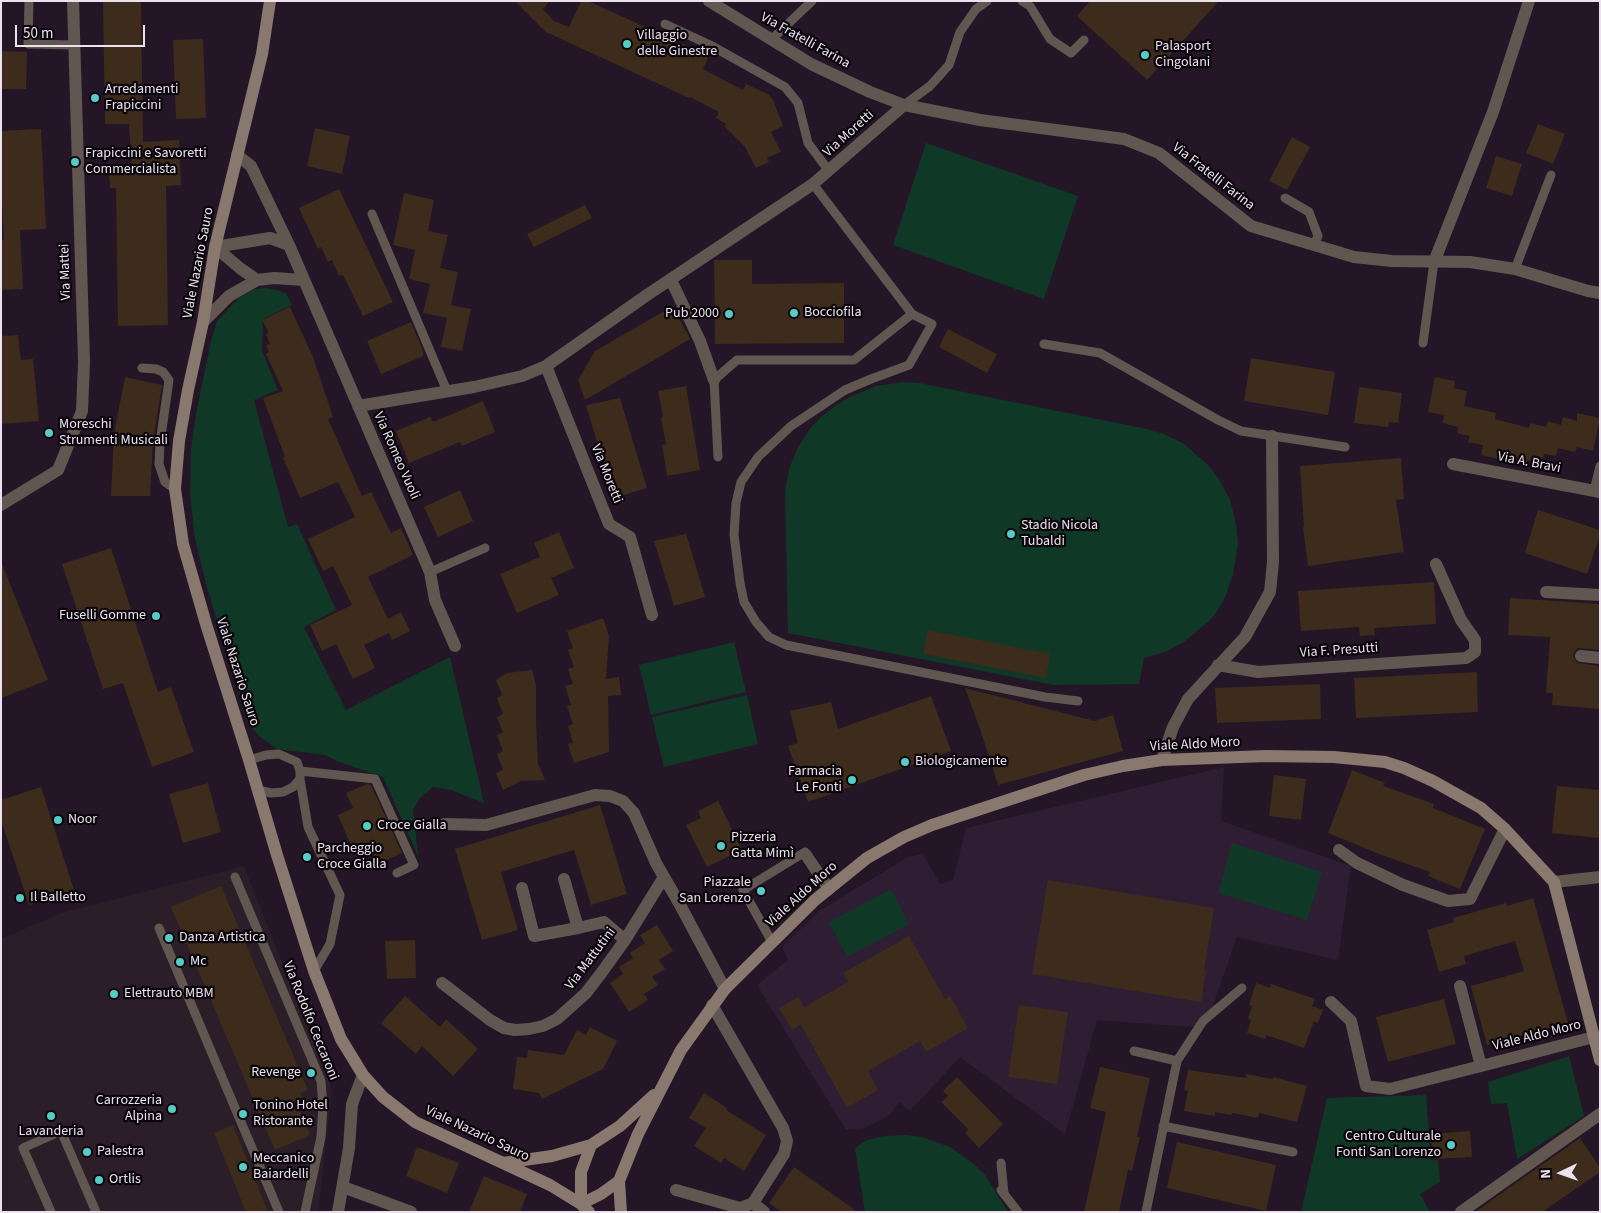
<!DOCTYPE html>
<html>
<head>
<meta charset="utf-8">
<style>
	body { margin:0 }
	#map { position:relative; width:1601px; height:1213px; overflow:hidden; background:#241627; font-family:"Source Sans 3",sans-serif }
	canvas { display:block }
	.frame { position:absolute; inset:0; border:2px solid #ece2ee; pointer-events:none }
	.north { position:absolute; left:1536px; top:1148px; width:50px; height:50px; -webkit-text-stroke:4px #0a050b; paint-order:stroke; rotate:267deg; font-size:14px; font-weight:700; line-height:20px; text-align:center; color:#ece2ee }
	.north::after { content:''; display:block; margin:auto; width:18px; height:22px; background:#ece2ee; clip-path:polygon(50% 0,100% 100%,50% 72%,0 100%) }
	.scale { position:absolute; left:15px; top:25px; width:130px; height:22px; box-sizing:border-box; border:2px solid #ece2ee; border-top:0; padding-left:6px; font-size:15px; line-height:18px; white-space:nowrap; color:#ece2ee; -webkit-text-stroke:4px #0a050b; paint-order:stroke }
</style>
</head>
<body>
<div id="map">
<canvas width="1601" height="1213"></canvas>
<div class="frame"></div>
<div class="north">N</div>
<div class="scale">50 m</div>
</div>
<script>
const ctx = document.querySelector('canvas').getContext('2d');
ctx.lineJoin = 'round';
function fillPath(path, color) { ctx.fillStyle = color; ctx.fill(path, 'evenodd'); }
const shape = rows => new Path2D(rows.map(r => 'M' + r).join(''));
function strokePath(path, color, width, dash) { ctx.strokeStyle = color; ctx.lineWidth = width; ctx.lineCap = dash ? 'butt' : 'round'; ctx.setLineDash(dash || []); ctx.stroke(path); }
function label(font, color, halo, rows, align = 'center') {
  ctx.font = font + ' "Source Sans 3",sans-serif'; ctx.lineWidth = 4.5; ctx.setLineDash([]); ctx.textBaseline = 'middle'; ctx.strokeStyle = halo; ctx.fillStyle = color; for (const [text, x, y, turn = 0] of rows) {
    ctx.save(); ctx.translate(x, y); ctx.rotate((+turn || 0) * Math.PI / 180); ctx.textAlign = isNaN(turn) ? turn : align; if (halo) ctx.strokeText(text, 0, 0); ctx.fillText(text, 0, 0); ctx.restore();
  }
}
fillPath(shape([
	[244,866,332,1089,318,1212,1,1212,1,939,62,913]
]), '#2c1e29');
fillPath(shape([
	[1224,767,1221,821,1351,866,1338,960,1237,937,1205,1028,1097,1020,1065,1134,960,1057,910,1111,899,1102,890,1115,864,1128,846,1130,757,985,788,960,782,947,819,911,908,857,923,854,940,884,953,880,966,828]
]), '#2f1d34');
fillPath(shape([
	[926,143,1078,196,1044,299,893,245],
	[267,288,277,290,286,294,292,305,263,319,262,351,278,390,254,400,288,527,297,524,336,610,304,627,346,710,450,657,484,803,451,790,433,787,420,798,413,810,418,856,383,777,339,762,325,755,277,749,259,736,248,723,206,584,195,538,190,493,191,450,196,414,211,341,217,321,240,297,255,289],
	[903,382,919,383,1147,429,1164,434,1184,444,1208,465,1220,481,1230,500,1236,524,1238,544,1233,574,1226,595,1216,613,1209,621,1184,642,1165,652,1144,658,1139,684,1054,685,788,633,785,492,789,469,798,447,809,430,821,417,835,406,850,397,876,386],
	[734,642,746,692,651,715,639,665],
	[747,695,758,744,664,767,652,717],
	[1232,843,1322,872,1307,920,1218,893],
	[891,889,909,924,847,957,829,922],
	[1569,1056,1584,1116,1517,1159,1507,1103,1491,1104,1488,1082],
	[1426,1095,1431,1160,1438,1160,1440,1182,1420,1194,1430,1212,1301,1212,1327,1098],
	[906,1135,922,1137,950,1147,974,1164,985,1175,1008,1212,865,1212,855,1148,867,1140,886,1136]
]), '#0f3926');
fillPath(shape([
	[103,1,141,1,143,142,179,140,181,185,166,186,168,325,118,326,116,188,110,188,109,174,132,173,129,124,105,124],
	[515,1,550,1,543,9,554,21,569,27,581,1,588,1,709,56,703,69,743,90,746,84,768,94,773,100,783,126,771,132,781,152,767,158,769,162,756,168,745,147,725,127,726,124,716,118,719,112,690,97,689,98,546,32],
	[1090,1,1219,1,1147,80,1077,16],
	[203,39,206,118,176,119,173,40],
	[1,51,27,52,26,89,1,89],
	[1538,124,1565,134,1553,164,1526,153],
	[315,128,350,136,342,174,307,166],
	[41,129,46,229,20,230,23,289,1,290,1,240,4,240,1,181,1,131],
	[1292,137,1310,147,1287,190,1269,181],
	[1496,156,1522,164,1512,196,1486,188],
	[339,189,393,302,363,316,343,275,339,276,332,260,328,262,321,247,318,249,299,208],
	[404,193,434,200,428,231,448,235,440,268,458,272,451,305,471,309,462,351,441,347,447,318,423,313,430,284,409,279,415,250,393,245],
	[585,205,592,218,534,247,527,234],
	[714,260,752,260,752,284,844,283,844,343,715,344],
	[673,306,690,339,585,400,578,380,595,351],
	[290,307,313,357,333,417,328,419,362,496,371,492,391,533,401,528,413,555,368,577,388,619,401,612,410,631,392,640,389,633,364,645,375,668,353,679,336,644,322,651,310,625,352,605,333,566,323,571,308,539,355,517,338,482,300,498,283,458,285,457,263,398,283,391,266,354,269,352,266,345,270,344,266,334,269,333,262,320],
	[411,322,423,351,423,356,381,374,367,341],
	[948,329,997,354,987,373,939,347],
	[18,335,21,360,33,359,39,421,1,424,1,336],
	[1251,358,1335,372,1328,415,1244,401],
	[125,377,162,385,153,442,150,496,111,496,114,434],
	[1435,377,1455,381,1454,388,1467,391,1464,406,1496,413,1495,419,1529,428,1530,423,1546,427,1548,421,1561,425,1563,417,1577,421,1577,413,1600,418,1593,451,1577,447,1575,452,1558,448,1556,456,1544,454,1542,463,1528,460,1527,465,1481,455,1483,445,1468,442,1470,436,1457,433,1458,427,1443,423,1444,415,1428,412],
	[686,386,700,470,667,476,662,445,666,444,661,418,663,416,658,391],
	[1359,387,1402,393,1398,423,1389,422,1388,427,1354,423],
	[620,398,647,488,614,498,586,405],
	[483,401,495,432,462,446,460,442,409,463,396,431,430,417,433,422],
	[1401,458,1404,499,1396,500,1404,552,1308,566,1303,527,1304,527,1300,466],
	[460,490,473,521,438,537,424,507],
	[1538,510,1600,530,1600,535,1587,574,1525,553],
	[559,532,574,568,551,578,559,595,517,613,500,574,540,557,534,543],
	[686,534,705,597,674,606,654,541],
	[111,548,158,692,171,687,194,752,152,767,123,683,103,689,62,564],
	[1,561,48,680,1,698],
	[1434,582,1436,624,1374,628,1375,635,1360,636,1359,627,1301,631,1298,591],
	[1510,598,1600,604,1600,650,1578,648,1575,651,1573,656,1577,663,1600,666,1600,709,1552,705,1553,693,1546,693,1550,637,1508,635],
	[603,618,609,636,606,679,619,677,621,695,608,696,609,752,574,763,568,744,573,743,568,726,573,724,567,706,571,705,565,686,573,684,568,669,574,667,568,650,573,648,567,631],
	[928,630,1050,654,1046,678,923,654],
	[532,670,536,685,536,721,538,763,545,780,521,781,503,790,496,773,503,770,497,754,503,751,497,735,503,733,497,717,503,714,497,698,502,695,496,680,507,673],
	[1477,672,1478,712,1356,718,1354,678],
	[1320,684,1321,719,1217,723,1215,688],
	[965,688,1095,721,1113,715,1123,751,998,785,981,732],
	[931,696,951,751,808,802,788,746,798,743,790,711,831,702,838,729],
	[1352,770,1385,783,1383,786,1434,804,1433,808,1485,829,1460,889,1428,876,1430,872,1379,854,1328,833],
	[1274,775,1306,779,1301,820,1269,816],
	[208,783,221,832,183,843,169,794],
	[367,784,371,785,402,853,378,864,372,850,356,857,338,815,353,808,346,793],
	[1557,786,1600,790,1600,838,1552,833],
	[41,787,74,890,29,905,1,820,1,800],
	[718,801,742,850,707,867,686,825,701,818,698,811],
	[600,805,627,894,591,905,574,850,501,872,518,930,482,940,455,849],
	[1048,880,1214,908,1204,971,1206,971,1201,1002,1032,974],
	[221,886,308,1090,300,1093,305,1104,298,1107,310,1135,275,1150,171,907],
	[1533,898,1568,1023,1487,1045,1471,986,1524,971,1515,941,1464,956,1466,964,1439,972,1427,930,1454,922,1453,918,1506,903,1507,906],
	[657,925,673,951,659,960,665,969,652,977,658,985,644,994,648,1000,629,1012,610,983,623,974,619,967,633,958,630,953,645,943,640,935],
	[909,936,945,999,950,996,968,1028,926,1052,920,1041,868,1071,878,1090,847,1108,801,1025,792,1030,779,1008,798,997,804,1007,848,982,843,973],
	[415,940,416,978,387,979,385,941],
	[1256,983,1270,988,1271,984,1315,999,1312,1006,1323,1010,1318,1023,1314,1021,1304,1048,1266,1035,1265,1039,1247,1033,1251,1020,1248,1019,1252,1006,1249,1005],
	[405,996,440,1027,446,1019,478,1049,453,1076,422,1046,416,1054,381,1023],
	[1444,999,1456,1044,1388,1062,1376,1017],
	[1019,1005,1068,1012,1057,1084,1008,1077],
	[590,1027,617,1041,603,1069,542,1099,539,1093,513,1089,517,1057,527,1058,528,1050,564,1055,577,1030,586,1035],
	[1100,1067,1150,1078,1137,1137,1140,1137,1132,1171,1128,1170,1119,1212,1084,1212,1106,1112,1090,1108],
	[1188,1070,1246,1078,1246,1074,1273,1079,1273,1077,1307,1086,1297,1122,1259,1113,1258,1118,1232,1113,1231,1115,1215,1112,1215,1116,1184,1111,1188,1091,1184,1090],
	[957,1077,1003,1124,979,1148,965,1133,968,1129,941,1102,948,1096,943,1091],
	[704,1093,727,1108,726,1110,766,1135,744,1171,724,1158,721,1163,694,1146,706,1128,689,1118],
	[233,1125,268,1212,246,1212,214,1133],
	[1470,1131,1472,1157,1433,1159,1431,1134],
	[1580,1138,1600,1168,1600,1172,1542,1212,1475,1212],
	[1177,1142,1276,1165,1266,1211,1167,1188],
	[417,1147,459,1163,447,1193,406,1176],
	[794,1167,858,1212,781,1212,769,1203],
	[484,1176,527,1194,520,1212,469,1212]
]), '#3d2b1b');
strokePath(shape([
	[29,1,28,44,74,45],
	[1022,1,1030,6,1050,39,1071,53,1084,40],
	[665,24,712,46,785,87,798,103,808,143,829,171],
	[771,40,812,1],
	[904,105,930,86,949,65,960,32,976,9,987,1],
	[813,184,912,314,932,324,909,365,871,379,845,390,791,426,758,457,741,482,736,503,734,535,740,583,744,602,756,622,769,637,786,645,1045,697,1078,701],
	[1285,198,1309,212,1318,236,1314,245],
	[372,214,447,391],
	[1515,269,1551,175],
	[1423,343,1434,262],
	[1044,344,1100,353,1218,420,1241,431,1345,447],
	[142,368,156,369,163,372,169,380,160,443,159,464,165,482,175,489],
	[718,457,714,380,737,360,854,360,912,314],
	[1594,491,1600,466],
	[430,572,485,548],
	[249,760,266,755,279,754,297,762,300,771,300,779,293,787,283,792,271,793,258,790],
	[300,771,375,779,414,865,397,873],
	[300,779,308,827,340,895,330,944,314,971],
	[235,877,321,1081,323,1106,321,1137,305,1212],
	[159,928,279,1212],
	[772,942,743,890,805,852,806,855],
	[1134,1051,1177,1061,1146,1212],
	[1177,1061,1203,1021,1242,988],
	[1163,1126,1293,1152],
	[1001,1163,1004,1194],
	[1001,1190,1018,1212],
	[51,1212,23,1148,61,1131,96,1212]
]), '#615750', 9);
strokePath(shape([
	[709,1,811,64,870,92,904,105,980,120,1124,139,1159,153,1251,226,1354,257,1392,261,1470,262,1515,269,1588,291,1600,293],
	[237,155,251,166,289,245,430,572,435,600,455,646],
	[215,247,270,238,289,245],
	[215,247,241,269,257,280],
	[1434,262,1493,112,1529,1],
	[671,280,700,341,714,380],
	[203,322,229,296,257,280,274,278,303,280],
	[546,366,609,524,630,537,652,615],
	[358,406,474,387,522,376,546,366,647,295,813,184,904,105],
	[1453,464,1600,492],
	[1,505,58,470,82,411,84,362,73,1],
	[1546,592,1600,595],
	[1581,656,1600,658],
	[1218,665,1258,672,1466,658,1475,652,1475,640,1461,620,1436,564],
	[1162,760,1173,727,1188,699,1245,637,1270,592,1273,562,1272,436],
	[444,824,486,825,595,795,610,796,623,801,634,813,656,863,679,903,725,989],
	[1339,850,1357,863,1403,885,1448,901,1470,899,1505,829],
	[806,855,829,889],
	[564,879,578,928,604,922,625,940],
	[1554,882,1600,877],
	[522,888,534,936,578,928],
	[442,983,490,1020,504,1028,515,1030,529,1029,543,1026,557,1019,586,993,602,972,625,940,664,877],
	[1460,986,1481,1066,1594,1037],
	[1331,1002,1351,1021,1366,1086,1390,1089,1481,1066],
	[343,1187,411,1212],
	[676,1190,740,1208,753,1203,784,1154,787,1141,783,1128,712,1005],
	[753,1203,764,1212],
	[338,1212,349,1148,352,1104,363,1075],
	[1461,1212,1600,1114]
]), '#615750', 12);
strokePath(shape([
	[270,1,262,54,215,247,203,322,188,390,179,441,175,489,183,544,206,624,249,760,277,855,314,971,341,1039,363,1075,383,1097,415,1122,550,1185,581,1204,589,1212],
	[503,1163,552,1156,591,1145,620,1126,654,1095],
	[581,1204,581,1172,591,1145],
	[581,1204,601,1194,619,1181],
	[621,1212,619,1181,638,1134,681,1050,725,989,815,900,867,858,904,837,932,825,1084,775,1123,766,1162,760,1266,756,1334,757,1385,762,1404,768,1433,781,1481,808,1505,829,1554,882,1600,1060]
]), '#89786d', 12);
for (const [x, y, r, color] of [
	[627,44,5,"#55cdc6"],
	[1145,55,5,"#55cdc6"],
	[95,98,5,"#55cdc6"],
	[75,162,5,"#55cdc6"],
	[794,313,5,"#55cdc6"],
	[729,314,5,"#55cdc6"],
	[49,433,5,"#55cdc6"],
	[1011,534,5,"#55cdc6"],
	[156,616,5,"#55cdc6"],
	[905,762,5,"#55cdc6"],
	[852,780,5,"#55cdc6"],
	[58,820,5,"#55cdc6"],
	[367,826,5,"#55cdc6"],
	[721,846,5,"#55cdc6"],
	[307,857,5,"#55cdc6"],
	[761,891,5,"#55cdc6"],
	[20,898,5,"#55cdc6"],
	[169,938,5,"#55cdc6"],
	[180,962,5,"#55cdc6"],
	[114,994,5,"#55cdc6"],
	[311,1073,5,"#55cdc6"],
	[172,1109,5,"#55cdc6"],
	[243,1114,5,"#55cdc6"],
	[51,1116,5,"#55cdc6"],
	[1451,1145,5,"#55cdc6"],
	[87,1152,5,"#55cdc6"],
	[243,1167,5,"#55cdc6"],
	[99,1180,5,"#55cdc6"]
]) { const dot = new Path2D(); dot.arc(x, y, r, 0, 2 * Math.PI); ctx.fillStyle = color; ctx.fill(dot); strokePath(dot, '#0a050b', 2); }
label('14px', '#ece2ee', '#0a050b', [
	["Villaggio",637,36],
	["delle Ginestre",637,52],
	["Palasport",1155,47],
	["Cingolani",1155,63],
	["Arredamenti",105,90],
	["Frapiccini",105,106],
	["Frapiccini e Savoretti",85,154],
	["Commercialista",85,170],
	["Bocciofila",804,313],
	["Pub 2000",719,314,"right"],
	["Moreschi",59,425],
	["Strumenti Musicali",59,441],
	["Stadio Nicola",1021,526],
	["Tubaldi",1021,542],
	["Fuselli Gomme",146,616,"right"],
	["Biologicamente",915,762],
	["Farmacia",842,772,"right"],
	["Le Fonti",842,788,"right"],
	["Noor",68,820],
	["Croce Gialla",377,826],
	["Pizzeria",731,838],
	["Gatta Mimì",731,854],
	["Parcheggio",317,849],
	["Croce Gialla",317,865],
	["Piazzale",751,883,"right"],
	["San Lorenzo",751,899,"right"],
	["Il Balletto",30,898],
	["Danza Artistica",179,938],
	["Mc",190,962],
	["Elettrauto MBM",124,994],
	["Revenge",301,1073,"right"],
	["Carrozzeria",162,1101,"right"],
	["Alpina",162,1117,"right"],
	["Tonino Hotel",253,1106],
	["Ristorante",253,1122],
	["Lavanderia",51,1132,"center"],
	["Centro Culturale",1441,1137,"right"],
	["Fonti San Lorenzo",1441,1153,"right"],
	["Palestra",97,1152],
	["Meccanico",253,1159],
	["Baiardelli",253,1175],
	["Ortlis",109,1180]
], 'left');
label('14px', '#ece2ee', '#0a050b', [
	["Via Fratelli Farina",805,41,29],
	["Via Moretti",849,134,-42],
	["Via Fratelli Farina",1213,177,38],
	["Viale Nazario Sauro",199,263,-79],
	["Via Mattei",66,272,-92],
	["Via Romeo Vuoli",396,456,66],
	["Via A. Bravi",1529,463,11],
	["Via Moretti",606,474,68],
	["Via F. Presutti",1339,651,-4],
	["Viale Nazario Sauro",237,672,72],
	["Viale Aldo Moro",1195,745,-3],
	["Viale Aldo Moro",802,895,-42],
	["Via Mattutini",591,959,-53],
	["Via Rodolfo Ceccaroni",310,1021,68],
	["Viale Aldo Moro",1537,1036,-14],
	["Viale Nazario Sauro",477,1134,25]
]);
</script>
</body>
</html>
